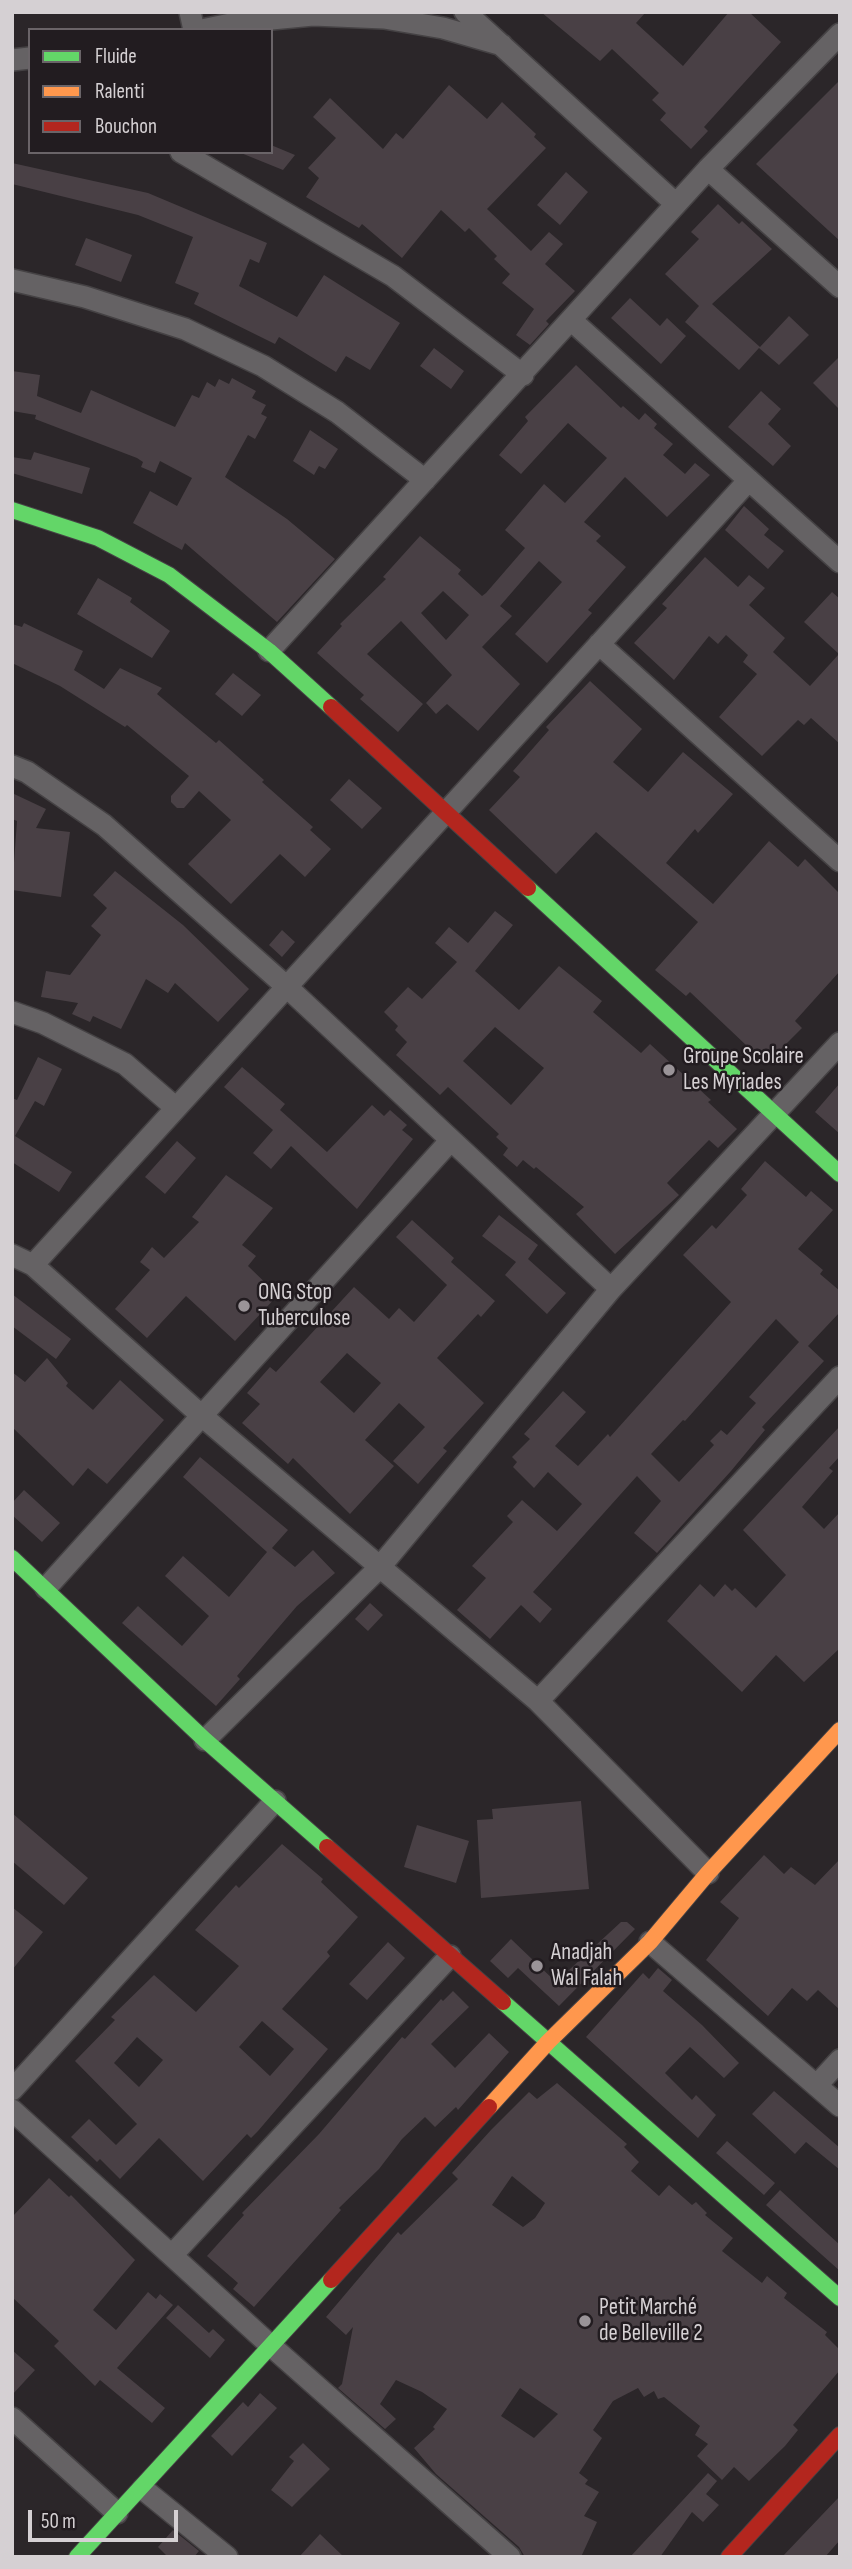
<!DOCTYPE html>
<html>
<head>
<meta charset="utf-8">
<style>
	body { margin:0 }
	#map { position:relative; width:852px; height:2569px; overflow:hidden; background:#2b2629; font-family:"Sofia Sans Condensed",sans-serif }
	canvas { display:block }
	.frame { position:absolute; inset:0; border:14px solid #d5d0d3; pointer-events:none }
	.legend { position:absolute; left:28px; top:28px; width:245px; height:126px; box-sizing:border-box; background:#221c20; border:2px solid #6a6468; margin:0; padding:9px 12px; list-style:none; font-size:21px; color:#d5d0d3 }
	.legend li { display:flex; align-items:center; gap:14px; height:35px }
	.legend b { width:35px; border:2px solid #6a6468 }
	.scale { position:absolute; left:28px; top:2510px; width:150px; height:32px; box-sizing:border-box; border:4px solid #d5d0d3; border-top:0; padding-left:9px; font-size:21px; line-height:24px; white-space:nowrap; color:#d5d0d3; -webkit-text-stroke:5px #221c20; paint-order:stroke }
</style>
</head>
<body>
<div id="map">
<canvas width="852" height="2569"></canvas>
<div class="frame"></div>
<ul class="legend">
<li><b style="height:9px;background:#63d668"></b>Fluide</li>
<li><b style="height:9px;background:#ff974d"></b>Ralenti</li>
<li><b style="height:9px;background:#b3261e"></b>Bouchon</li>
</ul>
<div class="scale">50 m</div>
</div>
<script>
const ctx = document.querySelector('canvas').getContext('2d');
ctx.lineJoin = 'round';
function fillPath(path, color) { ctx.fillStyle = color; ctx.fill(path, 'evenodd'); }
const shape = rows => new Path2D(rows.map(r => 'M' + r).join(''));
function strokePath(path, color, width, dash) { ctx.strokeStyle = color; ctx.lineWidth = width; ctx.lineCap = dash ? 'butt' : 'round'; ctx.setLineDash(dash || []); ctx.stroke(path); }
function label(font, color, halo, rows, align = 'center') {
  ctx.font = font + ' "Sofia Sans Condensed",sans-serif'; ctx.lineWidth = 5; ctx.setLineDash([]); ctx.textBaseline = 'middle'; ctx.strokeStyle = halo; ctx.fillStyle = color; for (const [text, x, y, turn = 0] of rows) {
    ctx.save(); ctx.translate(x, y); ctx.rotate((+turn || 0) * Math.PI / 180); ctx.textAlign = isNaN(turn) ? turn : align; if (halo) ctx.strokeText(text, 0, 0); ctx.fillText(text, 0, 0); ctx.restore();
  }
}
fillPath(shape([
	[541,12,646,12,636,23,683,66,729,12,749,12,781,42,704,127,708,131,691,149,660,120,666,113,652,100,659,93,627,63,612,49,600,61],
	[840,80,840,241,756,164],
	[449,85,487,119,502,102,536,134,534,137,546,148,487,209,531,251,549,232,563,244,545,264,575,291,546,321,549,324,530,345,516,335,534,309,502,283,510,274,494,259,497,256,469,228,465,232,441,210,402,258,362,224,359,228,306,197,319,178,308,168,336,138,313,117,330,98,383,149,396,133,403,139],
	[271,145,295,155,283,170,241,153,271,152],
	[12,163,148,193,267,243,259,263,250,259,239,286,297,317,324,275,400,323,370,370,346,356,336,372,279,337,275,344,194,304,199,293,175,283,193,237,138,215,12,184],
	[566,172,588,192,560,225,537,205],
	[718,204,739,224,742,221,772,249,712,304,760,347,789,316,809,335,779,365,759,348,739,370,685,322,699,306,665,274,699,239,691,232],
	[86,238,132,255,121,282,75,265],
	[630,298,660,326,667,318,686,336,661,364,611,318],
	[434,348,464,371,451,389,420,366],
	[840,356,840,410,813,383],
	[576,365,621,408,623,406,639,420,645,413,657,424,654,428,673,444,663,455,685,474,695,463,710,475,667,517,625,477,584,522,601,536,596,541,626,567,588,610,592,613,547,663,515,634,562,582,539,561,500,606,512,616,482,647,520,684,478,731,447,704,436,714,426,703,452,675,401,621,367,654,423,704,398,732,360,699,364,695,317,653,342,626,340,624,386,579,383,577,420,536,461,570,458,574,482,596,486,593,525,548,505,530,544,484,565,503,607,458,568,423,521,474,499,455,528,421,525,417],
	[443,591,469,615,446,640,421,613],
	[12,371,40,375,37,396,81,413,91,390,175,427,192,395,199,398,207,382,215,387,219,379,229,384,232,378,256,391,252,398,266,405,261,414,267,417,255,439,248,435,225,477,287,519,335,559,277,622,185,543,182,550,133,523,150,491,177,506,192,478,160,461,155,473,141,467,143,462,137,458,35,419,36,415,12,411],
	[761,391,781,409,768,424,791,446,773,466,728,427],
	[310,430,338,449,325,469,319,466,314,475,293,461],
	[34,452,90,468,82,494,12,473,12,457,31,460],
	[744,506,769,529,764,535,784,551,768,569,725,530],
	[705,557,738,587,749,575,765,588,749,605,785,638,773,652,810,686,839,654,804,622,832,592,840,599,840,744,811,718,804,725,798,720,762,756,719,717,757,674,743,662,748,655,726,635,718,644,709,636,674,680,634,643,667,608,662,604],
	[98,578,132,598,130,602,170,631,152,658,77,614],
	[24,623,83,651,74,670,104,689,120,668,162,688,157,694,216,743,219,740,264,780,262,782,313,827,310,830,331,849,305,877,280,854,231,904,188,864,231,820,199,791,184,808,177,808,171,802,171,796,189,776,127,725,125,727,60,686,12,663,12,624,22,627],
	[233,673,261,695,242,716,215,694],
	[590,681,642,729,613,762,648,792,683,752,733,794,698,833,695,829,666,863,713,904,769,841,798,867,805,859,840,894,840,971,795,1021,802,1028,766,1064,690,992,686,996,655,970,698,922,596,832,556,874,489,810,520,777,513,771,549,730,546,727],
	[349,779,382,808,362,829,330,800],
	[12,793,46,809,36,828,70,832,61,897,12,890,17,821,12,819],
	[115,871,183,925,249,989,218,1022,175,983,168,993,146,979,121,1029,93,1016,90,1022,72,1014,78,1003,41,997,46,971,70,975,101,935,91,926,107,908,93,895],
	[495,911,513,925,475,971,519,1010,559,966,602,1001,593,1012,641,1053,650,1044,711,1100,708,1102,737,1129,718,1148,709,1140,667,1183,679,1195,615,1254,576,1214,584,1207,536,1167,534,1169,523,1160,517,1167,503,1155,508,1148,496,1137,499,1134,448,1087,440,1095,396,1055,407,1042,395,1030,398,1026,384,1012,408,987,422,999,457,962,435,943,449,927,468,943],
	[495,1027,544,1068,511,1105,463,1061],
	[282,930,295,942,282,957,269,945],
	[38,1057,62,1069,44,1106,35,1101,15,1136,72,1172,59,1192,12,1162,12,1098,17,1100],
	[242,1067,285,1104,280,1110,327,1152,372,1105,384,1116,390,1110,407,1125,402,1130,413,1139,357,1209,291,1146,271,1169,253,1153,273,1130,224,1087],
	[840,1083,840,1134,815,1112],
	[177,1141,196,1158,165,1194,145,1177],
	[765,1161,806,1197,811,1191,833,1210,798,1249,823,1270,820,1274,840,1291,840,1312,808,1346,824,1361,762,1427,765,1430,731,1471,657,1553,634,1533,661,1501,637,1476,533,1592,552,1609,540,1623,521,1605,490,1639,457,1610,486,1578,472,1566,513,1522,507,1516,522,1500,557,1531,582,1504,548,1472,534,1488,513,1467,517,1462,512,1457,530,1439,524,1434,563,1391,586,1412,555,1446,578,1466,608,1434,610,1437,731,1302,683,1255,712,1225,716,1229,747,1195,741,1189],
	[776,1319,799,1342,749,1397,756,1403,727,1435,721,1430,710,1441,714,1445,679,1482,651,1454,683,1420,685,1421],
	[226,1175,273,1208,242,1245,256,1256,248,1266,278,1295,235,1341,186,1296,147,1338,115,1309,150,1270,140,1262,152,1247,164,1258,199,1222,192,1217],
	[499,1215,538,1245,528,1259,566,1293,547,1314,505,1275,516,1262,482,1236],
	[412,1220,454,1258,451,1262,495,1301,481,1317,478,1314,437,1358,484,1403,443,1448,447,1451,418,1484,393,1461,425,1427,399,1403,365,1440,394,1466,350,1514,293,1458,288,1464,242,1423,260,1404,247,1393,270,1367,276,1372,354,1287,389,1319,399,1308,414,1322,447,1285,396,1237],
	[347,1353,381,1383,354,1413,320,1382],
	[12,1294,71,1339,56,1359,12,1326],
	[47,1358,68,1383,66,1386,93,1410,120,1380,164,1420,107,1484,88,1468,73,1486,12,1427,12,1372,25,1382],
	[840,1426,840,1456,829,1468,833,1471,802,1507,824,1529,840,1512,840,1648,804,1682,776,1655,742,1692,667,1621,700,1584,714,1597,725,1584,732,1591,735,1588,756,1608,786,1575,743,1530],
	[200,1457,288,1530,272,1548,295,1567,313,1550,335,1573,297,1606,237,1676,240,1679,216,1706,122,1623,138,1606,182,1646,209,1616,165,1576,183,1556,229,1597,267,1552,183,1477],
	[24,1490,60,1523,42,1542,12,1515,12,1503],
	[370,1603,383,1615,368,1631,355,1619],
	[581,1801,589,1889,481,1898,477,1820,493,1819,492,1809],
	[12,1813,88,1878,64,1905,12,1861],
	[417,1825,469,1841,456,1883,404,1867],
	[282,1844,323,1879,321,1882,358,1917,327,1952,330,1956,282,2009,328,2049,258,2131,251,2138,247,2134,203,2181,159,2138,120,2179,100,2159,97,2162,71,2137,89,2119,116,2145,137,2124,75,2061,115,2020,111,2017,154,1975,196,2012,239,1966,195,1930,236,1885,239,1888],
	[262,2021,294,2049,270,2076,239,2047],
	[137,2037,163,2060,139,2087,114,2063],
	[764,1855,784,1874,791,1867,815,1885,840,1859,840,2010,818,1990,807,2001,792,1988,768,2016,706,1960,739,1918,720,1902],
	[12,1907,43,1932,12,1970],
	[621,1922,627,1922,635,1929,559,2006,518,1968,508,1978,490,1961,511,1939,556,1982],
	[388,1942,405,1958,367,2000,349,1984],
	[658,1968,672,1980,663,1991,702,2025,739,2063,724,2078,690,2047,665,2073,692,2100,696,2095,716,2115,698,2138,586,2037,643,1973,649,1979],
	[453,1991,469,2007,431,2044,455,2068,489,2033,509,2052,458,2110,456,2107,435,2127,425,2117,402,2139,379,2169,339,2208,341,2210,254,2307,233,2289,238,2283,207,2256,244,2215,242,2213,319,2134,402,2037,405,2039,441,1999,443,2001],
	[557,2083,627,2144,624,2147,639,2162,631,2171,659,2196,669,2185,692,2205,696,2202,707,2213,705,2215,733,2238,722,2251,762,2283,767,2276,787,2293,784,2298,827,2332,825,2335,840,2350,840,2370,793,2425,798,2430,785,2446,749,2481,734,2467,722,2480,697,2456,708,2444,695,2435,700,2426,664,2397,658,2399,654,2391,644,2397,638,2388,613,2401,593,2430,602,2438,579,2473,588,2480,585,2484,599,2492,584,2516,597,2522,581,2557,525,2557,519,2547,436,2474,414,2448,435,2429,433,2427,447,2409,422,2392,396,2380,380,2404,396,2419,385,2429,338,2388,342,2384,353,2327,346,2335,326,2317,392,2239,398,2232,401,2235,458,2179,452,2173,491,2130,529,2092,537,2099],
	[512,2176,545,2203,535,2218,523,2227,492,2205],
	[520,2388,558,2414,534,2438,501,2416],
	[774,2091,840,2148,840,2170,806,2142,795,2154,752,2114],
	[727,2141,775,2183,764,2195,716,2153],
	[49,2178,69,2197,71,2195,135,2260,93,2310,116,2330,148,2292,156,2299,160,2294,173,2305,117,2368,165,2408,152,2423,100,2380,95,2386,54,2346,59,2341,12,2297,12,2217],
	[780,2190,840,2245,840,2271,766,2205],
	[178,2305,209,2333,213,2329,225,2340,210,2358,166,2318],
	[12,2350,35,2370,12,2395],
	[260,2393,277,2408,232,2456,211,2436,243,2402,248,2407],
	[303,2443,330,2469,292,2507,271,2490,294,2461,289,2457],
	[708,2473,717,2481,706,2494,719,2505,703,2522,692,2512,660,2557,630,2557],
	[840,2496,840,2540,825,2557,782,2557],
	[173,2530,199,2551,194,2557,168,2557,158,2547],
	[320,2534,344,2557,299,2557]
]), '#494045');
const street = shape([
	[190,12,194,30],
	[465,12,676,204],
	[202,30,240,22,313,15,384,18,443,28,502,45],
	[12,60,30,58],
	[181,152,393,276,523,375],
	[708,169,840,287],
	[12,280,85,297,185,329,263,366,337,412,425,480],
	[571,320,840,562],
	[599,644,840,861],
	[269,651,708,169,840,34],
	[12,766,27,772,104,825,287,987,611,1289],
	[12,1012,43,1023,125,1064,176,1108],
	[12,1255,33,1265,202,1416,538,1701,708,1873],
	[33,1265,749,480],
	[46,1588,451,1140],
	[538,1701,840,1377],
	[205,1740,379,1568,611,1289,840,1043],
	[650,1942,840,2106],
	[818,2084,840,2060],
	[12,2090,275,1801],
	[12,2110,270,2345,510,2557],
	[173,2254,450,1956],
	[12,2418,117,2513],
	[143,2489,227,2557]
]);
const fast = shape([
	[12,510,98,538,169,575,269,651,331,707],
	[528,888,840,1174],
	[12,1558,205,1740,327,1847],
	[503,2002,840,2298],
	[77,2557,331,2280]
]);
const slow = shape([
	[489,2107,548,2042,650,1942,708,1873,840,1730]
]);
const jam = shape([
	[331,707,528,888],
	[327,1847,503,2002],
	[331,2280,489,2107],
	[729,2557,840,2435]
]);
strokePath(street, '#454244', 24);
strokePath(fast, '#454244', 18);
strokePath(slow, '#454244', 18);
strokePath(jam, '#454244', 18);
strokePath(street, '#656264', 21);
strokePath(fast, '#63d668', 16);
strokePath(slow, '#ff974d', 16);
strokePath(jam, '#b3261e', 16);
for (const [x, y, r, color] of [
	[669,1070,7,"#9a9498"],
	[244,1306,7,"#9a9498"],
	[537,1966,7,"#9a9498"],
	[585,2321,7,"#9a9498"]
]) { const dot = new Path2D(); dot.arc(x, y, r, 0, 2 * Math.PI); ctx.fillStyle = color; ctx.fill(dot); strokePath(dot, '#221c20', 2.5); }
label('23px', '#d5d0d3', '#221c20', [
	["Groupe Scolaire",683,1057],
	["Les Myriades",683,1083],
	["ONG Stop",258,1293],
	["Tuberculose",258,1319],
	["Anadjah",551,1953],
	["Wal Falah",551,1979],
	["Petit Marché",599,2308],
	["de Belleville 2",599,2334]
], 'left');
</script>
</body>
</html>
